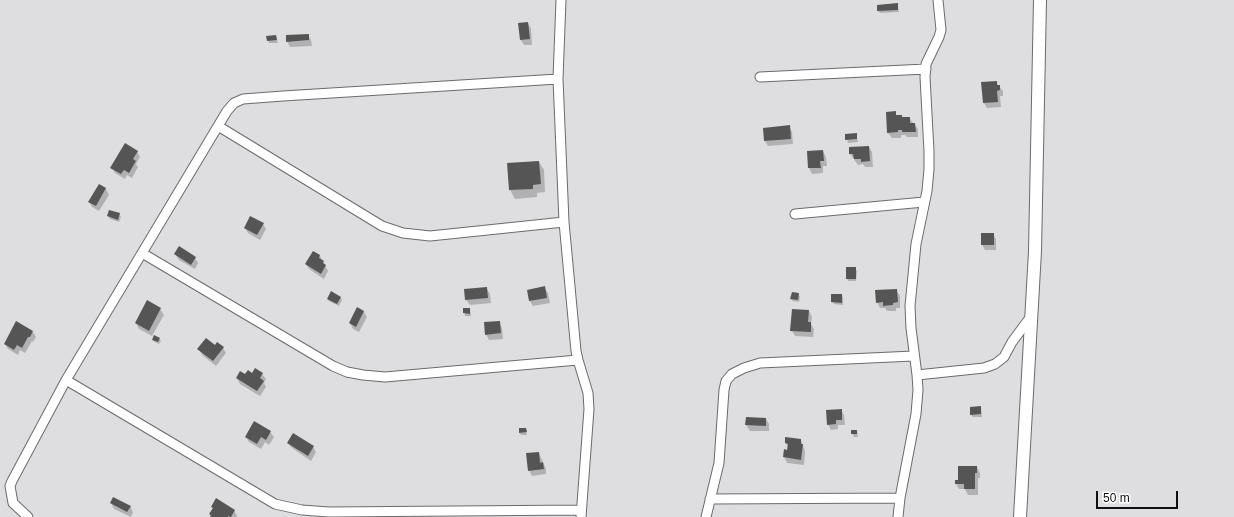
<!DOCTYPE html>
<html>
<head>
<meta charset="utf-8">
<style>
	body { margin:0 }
	#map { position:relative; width:1234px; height:517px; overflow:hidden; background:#dedee0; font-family:Arial,sans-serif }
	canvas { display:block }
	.scale { position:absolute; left:1096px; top:491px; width:82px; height:18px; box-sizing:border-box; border:2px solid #111; border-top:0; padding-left:5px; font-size:12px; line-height:14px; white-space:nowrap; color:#111; -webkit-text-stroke:3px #fff; paint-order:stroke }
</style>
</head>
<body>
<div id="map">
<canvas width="1234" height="517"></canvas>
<div class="scale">50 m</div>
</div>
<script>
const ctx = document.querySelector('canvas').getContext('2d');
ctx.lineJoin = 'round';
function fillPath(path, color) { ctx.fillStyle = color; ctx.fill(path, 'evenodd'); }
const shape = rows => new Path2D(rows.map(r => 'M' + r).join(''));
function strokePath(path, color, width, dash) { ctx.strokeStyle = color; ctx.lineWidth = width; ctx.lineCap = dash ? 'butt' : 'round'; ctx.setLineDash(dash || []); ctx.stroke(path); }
fillPath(shape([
	[897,4,899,12,880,13,878,11],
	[528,23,531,29,532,45,524,45,521,40],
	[308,35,311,40,312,46,290,47,287,41],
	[276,36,278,43,269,43,268,37],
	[996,82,1003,91,1003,96,1000,96,1001,107,987,108,984,103],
	[895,112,897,116,902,116,903,118,909,118,918,129,918,137,907,137,905,135,901,135,901,138,892,138,888,133],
	[789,126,792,132,793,144,768,146,765,141],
	[856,134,858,142,848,143,846,135],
	[869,147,872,152,873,167,865,167,863,164,858,165,850,154],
	[137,151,140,157,136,164,138,167,132,178,127,175,125,179,115,173,112,168],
	[823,151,826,157,827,166,823,166,823,173,812,174,809,168,808,152],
	[539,162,544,170,545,192,537,193,537,197,515,199,510,190,508,164],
	[99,185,106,189,109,195,99,211,92,207,89,202],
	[119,214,121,217,119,222,110,219,108,216],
	[263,224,266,229,260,240,248,233,245,228],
	[993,234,996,239,996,250,985,250,982,245],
	[313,252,320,256,328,271,324,279,309,269,306,264],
	[175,254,195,258,198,263,195,269,179,260],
	[855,268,857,271,856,281,848,281,847,278],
	[544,287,548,293,550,303,533,306,530,301,528,291],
	[486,288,490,294,491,303,470,305,466,300],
	[896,290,900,296,900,308,896,308,896,311,887,311,885,308,880,308,877,302],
	[331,293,341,298,342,300,339,306,329,301,328,299],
	[798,294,800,297,799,302,793,301,791,299],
	[842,295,843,298,843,305,834,304,832,302],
	[147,302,160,309,164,315,152,336,139,329,136,323],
	[358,309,364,312,367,317,359,332,353,329,350,323],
	[464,309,470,309,471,316,465,316],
	[809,311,812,317,811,324,814,329,813,337,795,336,792,331],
	[499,322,502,328,503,339,489,340,486,334],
	[17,323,33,332,36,337,33,342,32,341,25,353,20,350,18,355,8,349,5,344],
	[159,339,161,341,159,344,155,342,153,340],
	[215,346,223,348,226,353,216,366,202,355,199,349],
	[253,374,262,374,266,379,264,383,266,387,260,396,240,384,237,378],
	[981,407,982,417,973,417,971,415],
	[841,410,844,415,845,425,838,425,838,429,831,430,828,424],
	[747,418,766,419,769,424,769,431,750,431,746,425],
	[526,429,527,435,521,435,520,433],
	[852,431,857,431,858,437,854,437],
	[270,432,274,437,269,445,265,442,261,449,249,442,246,437],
	[801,440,805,451,804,465,787,463,784,457,785,451,788,451,788,448,786,443],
	[288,443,313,447,316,452,311,461,292,448],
	[539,453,546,469,546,474,532,476,529,470],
	[977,467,980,473,980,478,978,478,978,495,968,495,965,489,959,489,956,484],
	[111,503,130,506,133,512,131,517,114,509],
	[212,507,234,510,237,516,237,517,211,517,210,514,213,509]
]), '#0003');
fillPath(shape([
	[898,3,898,10,877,11,877,5],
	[528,22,530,39,520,40,518,23],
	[309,34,309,40,286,42,286,35],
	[276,35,277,40,267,41,266,36],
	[997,81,997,85,1000,85,1000,90,997,91,998,102,983,103,981,82],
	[896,111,896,115,902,115,902,117,910,117,910,123,915,123,916,132,902,132,902,130,898,130,898,132,887,133,886,112],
	[790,125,791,139,764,141,763,128],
	[857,133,857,139,845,140,845,134],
	[125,143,138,151,133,159,136,161,129,173,124,170,121,174,110,168],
	[869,146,870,161,861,162,861,159,854,159,853,154,849,154,849,147],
	[823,150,824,161,820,161,821,168,808,168,807,151],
	[539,161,541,184,533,185,533,189,509,190,507,163],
	[99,184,106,188,96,206,88,202],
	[109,210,120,213,118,220,107,216],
	[250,216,264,223,257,235,244,228],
	[981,233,994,233,994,245,981,245],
	[179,246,196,257,191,265,174,254],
	[313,251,320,255,319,258,324,261,323,263,326,265,321,274,305,264],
	[846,267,856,267,856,279,846,279],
	[545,286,547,298,529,301,527,290],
	[487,287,488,298,465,300,464,289],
	[897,289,898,302,893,303,893,305,883,306,883,302,876,303,875,290],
	[331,291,341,297,337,304,327,299],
	[792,292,799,293,798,300,790,299],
	[831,294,842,294,842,303,831,302],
	[147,300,161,308,149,331,135,323],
	[357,307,364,311,356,327,349,323],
	[463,308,470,308,470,314,463,313],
	[792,309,809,310,808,322,811,322,811,332,790,331],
	[16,321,33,331,30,337,28,337,22,348,17,345,14,350,4,344],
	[500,321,501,333,485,335,484,322],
	[154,335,160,338,158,342,152,340],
	[206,338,215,345,217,342,224,347,213,361,197,349],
	[255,368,263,373,260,378,264,381,257,391,236,378,240,371,245,374,248,370,252,373],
	[981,406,981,414,970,415,970,407],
	[842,409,842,420,836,420,836,424,827,425,826,410],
	[746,417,766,418,766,426,745,425],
	[254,421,271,431,266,440,261,437,257,444,245,437],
	[519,428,526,428,527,432,519,433],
	[851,430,857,430,857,434,851,434],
	[293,433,314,446,308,456,287,443],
	[785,437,801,439,801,444,803,444,801,460,783,457,784,449,787,450,788,444,785,443],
	[539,452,540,463,543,462,544,469,528,471,526,453],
	[958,466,977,466,977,473,975,473,975,489,964,489,964,484,955,484,955,480,958,480],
	[113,497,131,506,127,512,110,503],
	[216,498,235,510,231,517,228,516,228,517,210,517,211,515,209,514,213,508,211,507]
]), '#565555');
const minor = shape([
	[561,0,558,79,564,222,576,351,578,360,588,393,589,409,581,517],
	[760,77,926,69],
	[218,126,382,226,403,233,430,236,564,222],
	[795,214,924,202],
	[142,253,333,366,347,372,363,375,385,377,578,360],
	[917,375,984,368,995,364,1004,357,1012,342,1032,315],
	[66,380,275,504,302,510,329,512,581,510],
	[710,499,900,498],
	[28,517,13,503,10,486,12,481,66,380,227,111,234,103,243,99,283,96,558,79],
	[706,517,719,463,724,390,726,381,732,374,744,368,760,363,914,356],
	[898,517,900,498,916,414,918,390,917,375,911,328,910,306,916,244,927,191,929,169,929,151,925,77,926,64,939,37,941,30,938,0]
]);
const tertiary = shape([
	[1020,517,1035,251,1040,0]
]);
strokePath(minor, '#6b6b6d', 11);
strokePath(tertiary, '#6b6b6d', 14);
strokePath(minor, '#fff', 9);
strokePath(tertiary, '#fff', 12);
</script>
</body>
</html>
